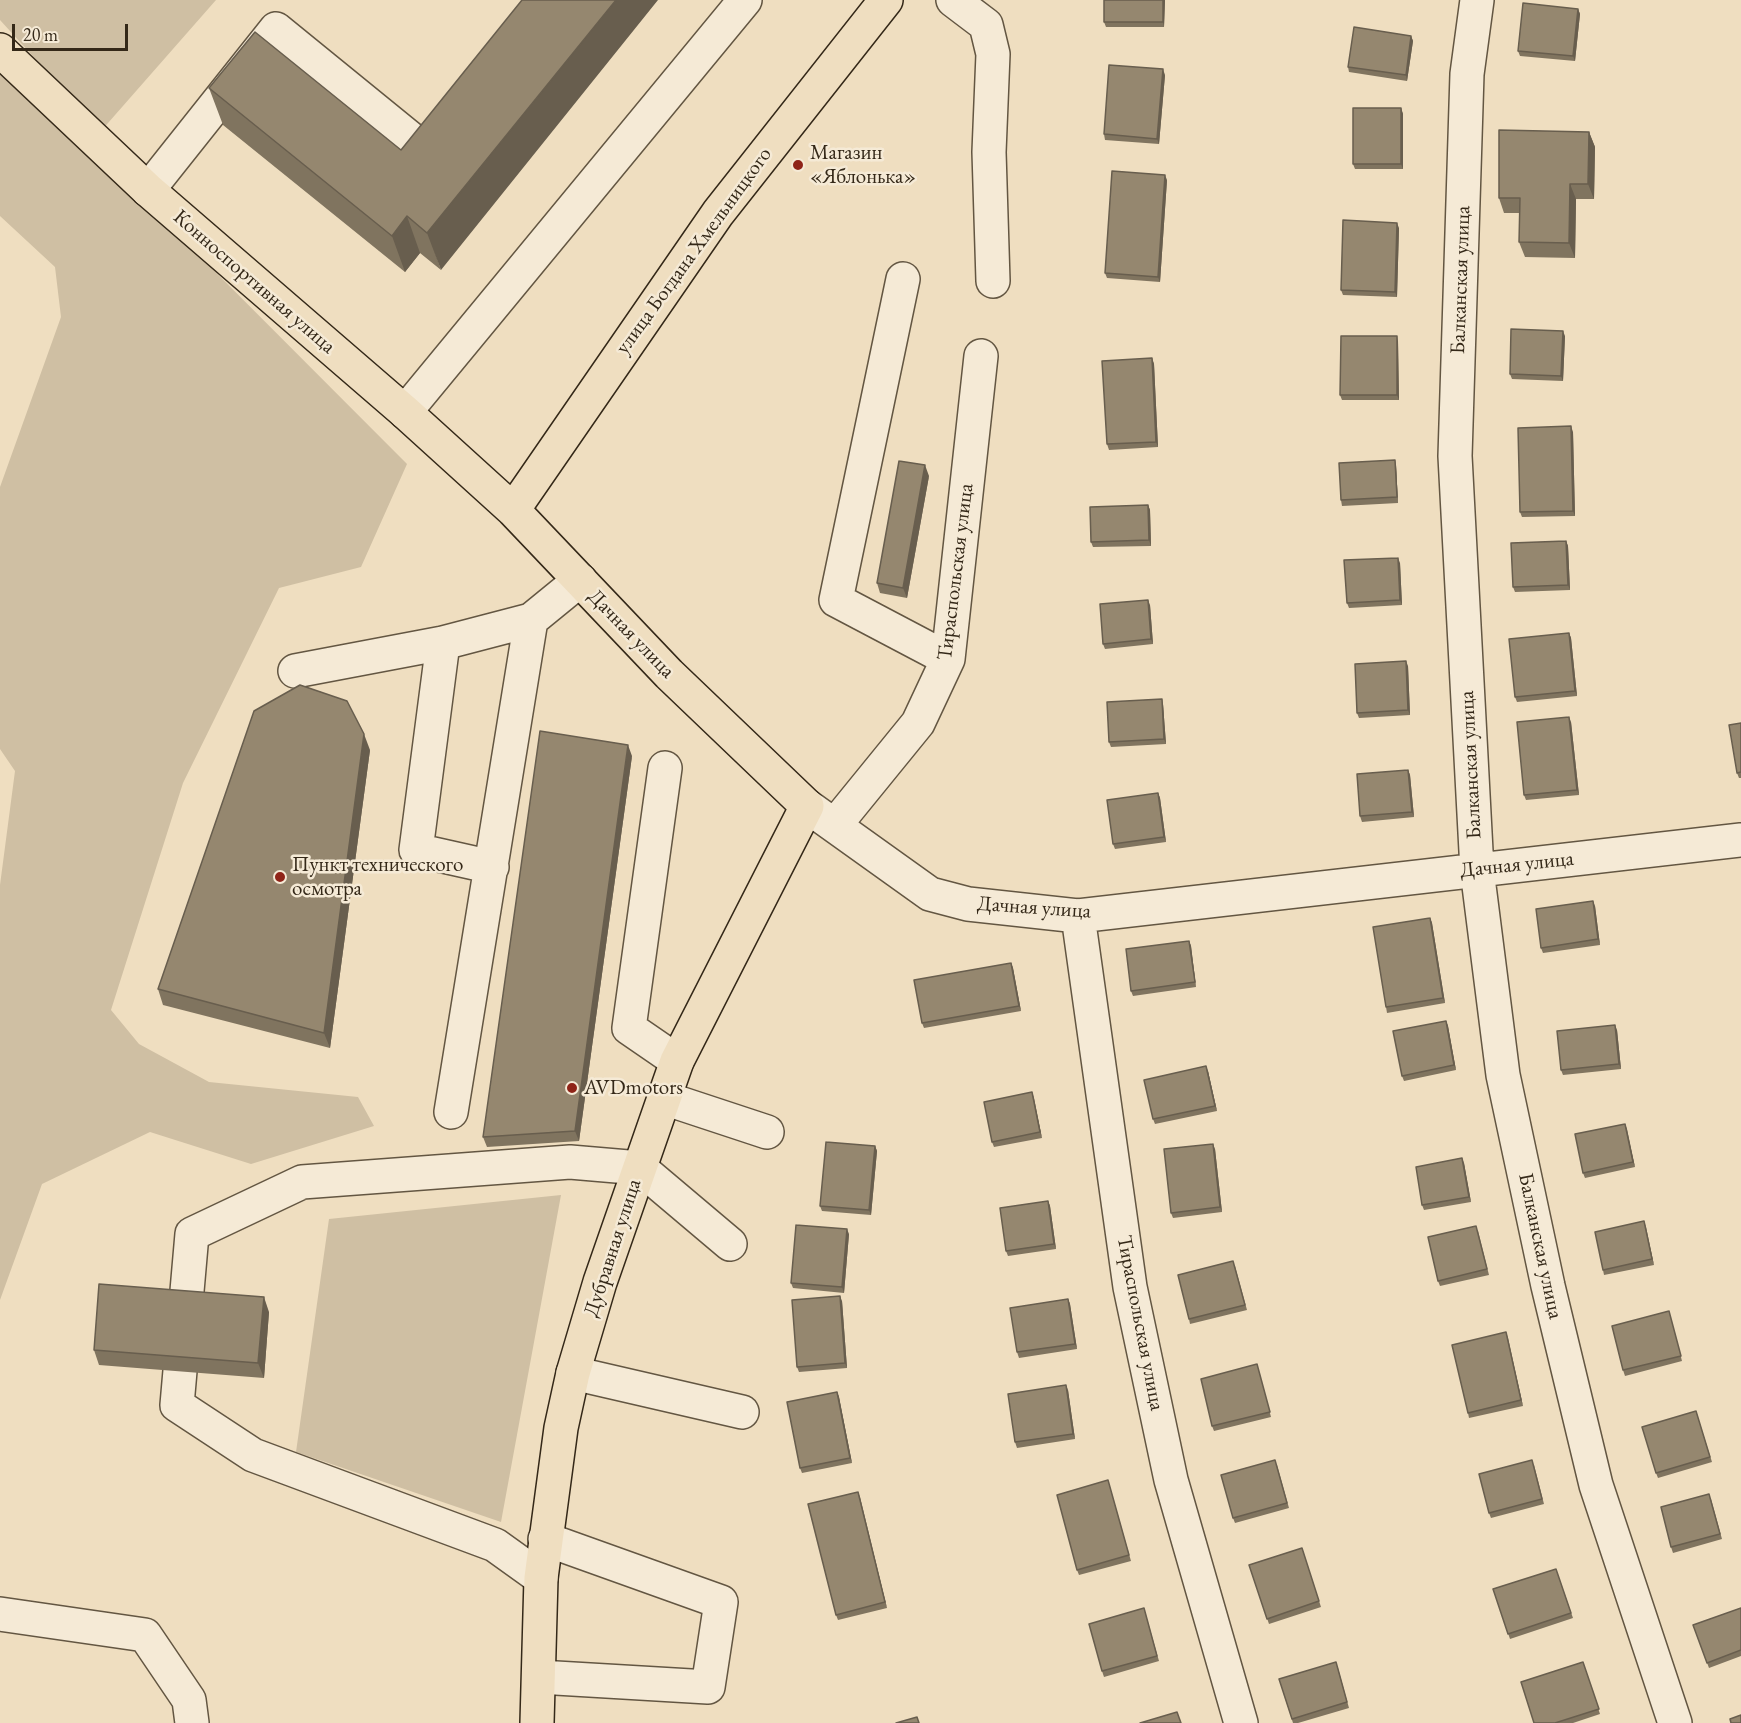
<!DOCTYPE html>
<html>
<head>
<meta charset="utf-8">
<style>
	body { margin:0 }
	#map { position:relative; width:1741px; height:1723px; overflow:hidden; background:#efdec0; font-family:"EB Garamond",serif }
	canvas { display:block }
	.scale { position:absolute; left:12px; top:24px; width:116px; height:27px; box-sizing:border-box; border:3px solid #342818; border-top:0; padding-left:8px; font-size:18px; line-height:21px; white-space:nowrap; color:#342818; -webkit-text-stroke:4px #f5ead6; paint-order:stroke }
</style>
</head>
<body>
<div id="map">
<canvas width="1741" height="1723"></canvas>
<div class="scale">20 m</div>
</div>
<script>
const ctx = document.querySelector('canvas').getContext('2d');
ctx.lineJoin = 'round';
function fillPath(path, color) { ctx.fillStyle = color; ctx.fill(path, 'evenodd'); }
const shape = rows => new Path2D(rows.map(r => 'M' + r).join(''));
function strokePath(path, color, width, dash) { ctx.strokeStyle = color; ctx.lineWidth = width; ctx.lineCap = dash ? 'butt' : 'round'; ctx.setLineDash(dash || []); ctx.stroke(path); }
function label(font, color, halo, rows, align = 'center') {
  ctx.font = font + ' "EB Garamond",serif'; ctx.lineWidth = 5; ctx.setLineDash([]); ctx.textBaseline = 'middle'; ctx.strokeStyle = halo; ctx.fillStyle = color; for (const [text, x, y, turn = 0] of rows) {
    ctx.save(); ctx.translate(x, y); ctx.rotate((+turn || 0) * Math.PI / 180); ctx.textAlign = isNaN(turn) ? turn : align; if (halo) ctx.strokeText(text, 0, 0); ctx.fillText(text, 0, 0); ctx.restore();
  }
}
fillPath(shape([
	[0,0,216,0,101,131,0,20],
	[0,56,407,464,361,567,279,588,183,783,111,1010,139,1044,209,1082,358,1097,374,1126,251,1164,150,1132,42,1184,0,1300,0,885,15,771,0,749,0,487,61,317,55,267,0,216],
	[561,1195,501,1522,296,1452,329,1219]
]), '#cfbfa3');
const minor = shape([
	[953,0,986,25,993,54,989,152,993,281],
	[1477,0,1467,74,1455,456,1477,870,1503,1075,1548,1286,1596,1485,1675,1723],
	[148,190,276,29,432,156,443,143],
	[903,279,836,600,948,659],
	[405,412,745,0],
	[443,643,416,850,492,867],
	[295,671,443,643,531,620,580,580],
	[665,768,629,1028,677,1061],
	[807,806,930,894,968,904,1078,916,1741,840],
	[835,825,918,723,948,659,981,356],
	[1078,916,1130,1287,1171,1480,1241,1723],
	[664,1098,767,1132],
	[451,1112,531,620],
	[573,1373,742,1412],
	[541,1578,495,1545,253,1455,177,1405,192,1234,302,1182,570,1162,640,1168,730,1244],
	[0,1614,145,1635,189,1700,192,1723],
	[539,1677,708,1687,721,1602,545,1539]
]);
const major = shape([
	[0,50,148,190,405,412,513,510,669,674,807,806,677,1061,600,1282,573,1373,561,1428,541,1578,537,1723],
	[513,510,718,213,886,0]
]);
strokePath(minor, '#635642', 36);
strokePath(major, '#342818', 36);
strokePath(minor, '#f5ead6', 33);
strokePath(major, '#efdec0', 33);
fillPath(shape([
	[1165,0,1164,27,1106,27,1104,22],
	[1578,9,1580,14,1575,61,1520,56,1518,51],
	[1411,36,1413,41,1407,81,1349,72,1348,67],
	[1165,75,1159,144,1105,140,1104,134],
	[209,88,401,150,441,270,420,253,405,272,223,125],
	[1401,108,1403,114,1403,169,1355,169,1353,164],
	[1589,132,1595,147,1594,199,1576,199,1575,258,1525,257,1519,242,1520,213,1504,213,1499,198],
	[1167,180,1160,282,1107,278,1105,273],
	[1399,228,1397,297,1343,295,1341,290],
	[1565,336,1563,381,1512,379,1510,374],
	[1398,341,1399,400,1342,400,1340,395],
	[1152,358,1154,364,1158,447,1109,450,1107,444],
	[1573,432,1575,516,1522,517,1520,512],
	[1396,465,1398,503,1342,506,1341,500],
	[929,476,907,598,880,593,877,583],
	[1148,505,1150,510,1151,546,1093,547,1091,542],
	[1566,541,1568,546,1570,590,1515,592,1513,587],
	[1400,563,1402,605,1349,608,1347,603],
	[1150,605,1153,644,1105,649,1103,644],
	[1569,633,1571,638,1577,696,1517,702,1515,697],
	[1408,666,1410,715,1359,718,1357,713],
	[1163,704,1166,744,1111,747,1109,742],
	[1571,722,1579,795,1526,800,1524,795],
	[1741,723,1741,778,1739,778,1737,773],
	[370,750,330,1048,163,1005,158,989],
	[632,756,579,1141,487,1147,483,1137],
	[1408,770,1410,775,1414,817,1362,822,1360,816],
	[1158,793,1160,798,1166,842,1115,849,1113,844],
	[1595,906,1600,945,1543,953,1541,948],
	[1430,918,1432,923,1445,1003,1387,1013,1386,1007],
	[1189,941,1191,946,1196,987,1133,996,1131,991],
	[1011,963,1013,968,1021,1011,924,1028,922,1023],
	[1446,1021,1448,1026,1456,1070,1404,1081,1402,1076],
	[1617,1030,1621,1069,1563,1075,1561,1070],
	[1208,1071,1217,1111,1155,1124,1153,1119],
	[1032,1092,1042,1138,994,1147,992,1142],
	[1625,1124,1635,1167,1585,1178,1583,1173],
	[875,1146,877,1151,871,1215,822,1211,820,1206],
	[1215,1149,1222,1212,1173,1218,1171,1213],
	[1464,1163,1471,1202,1424,1210,1422,1205],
	[1048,1201,1050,1206,1056,1249,1008,1256,1006,1251],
	[1644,1221,1654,1265,1604,1275,1603,1270],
	[1478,1231,1489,1275,1440,1286,1438,1281],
	[849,1234,844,1293,793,1288,791,1283],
	[1235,1266,1247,1310,1190,1324,1189,1319],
	[1068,1299,1070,1304,1077,1349,1019,1358,1017,1352],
	[842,1301,847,1368,799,1372,797,1367],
	[1669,1311,1682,1361,1625,1376,1623,1370],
	[269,1312,264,1378,99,1365,94,1350],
	[1506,1332,1523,1406,1469,1418,1468,1413],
	[1257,1364,1271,1417,1214,1431,1212,1426],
	[1068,1390,1075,1439,1017,1448,1015,1442],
	[837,1392,839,1397,852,1463,802,1473,800,1468],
	[1696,1411,1712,1462,1658,1478,1656,1473],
	[1277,1465,1289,1508,1235,1523,1233,1518],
	[1534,1465,1544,1504,1491,1518,1489,1513],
	[1108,1480,1131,1561,1079,1575,1077,1570],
	[858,1492,887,1608,838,1620,836,1615],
	[1711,1499,1722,1539,1673,1553,1671,1547],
	[1302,1548,1321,1607,1269,1624,1249,1565],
	[1556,1569,1573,1618,1510,1639,1493,1589],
	[1144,1608,1159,1661,1104,1677,1102,1671],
	[1741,1608,1741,1656,1709,1668,1693,1625],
	[1583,1662,1600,1714,1573,1723,1534,1723],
	[1338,1668,1349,1708,1298,1723,1293,1723,1279,1679]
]), '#80745f');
fillPath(shape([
	[616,0,658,0,441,270,427,233],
	[1163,0,1165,0,1164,27,1163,22],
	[1578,9,1580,14,1575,61,1573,56],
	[1411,36,1413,41,1407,81,1406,75],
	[1163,69,1165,75,1159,144,1157,139],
	[1401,108,1403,114,1403,169,1401,164],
	[1589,132,1595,147,1594,199,1588,184],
	[1165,175,1167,180,1160,282,1158,277],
	[1570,184,1576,199,1575,258,1569,243],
	[407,216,420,253,405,272,392,236],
	[1397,223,1399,228,1397,297,1395,292],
	[1563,331,1565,336,1563,381,1561,376],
	[1397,336,1398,341,1399,400,1397,395],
	[1152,358,1154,364,1158,447,1156,442],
	[1571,426,1573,432,1575,516,1573,511],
	[1395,460,1396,465,1398,503,1397,497],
	[925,465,929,476,907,598,903,588],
	[1148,505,1150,510,1151,546,1149,540],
	[1566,541,1568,546,1570,590,1568,585],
	[1398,558,1400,563,1402,605,1400,600],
	[1148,600,1150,605,1153,644,1151,639],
	[1569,633,1571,638,1577,696,1575,691],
	[1406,661,1408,666,1410,715,1408,710],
	[1162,699,1163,704,1166,744,1164,739],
	[1569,717,1571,722,1579,795,1577,790],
	[364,734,370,750,330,1048,324,1033],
	[628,745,632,756,579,1141,575,1131],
	[1408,770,1410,775,1414,817,1412,812],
	[1158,793,1160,798,1166,842,1164,837],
	[1593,901,1595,906,1600,945,1598,939],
	[1430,918,1432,923,1445,1003,1443,998],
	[1189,941,1191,946,1196,987,1195,982],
	[1011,963,1013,968,1021,1011,1019,1006],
	[1446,1021,1448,1026,1456,1070,1454,1065],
	[1615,1025,1617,1030,1621,1069,1619,1064],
	[1206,1066,1208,1071,1217,1111,1215,1106],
	[1032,1092,1034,1098,1042,1138,1040,1132],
	[1625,1124,1627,1129,1635,1167,1633,1162],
	[1213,1144,1215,1149,1222,1212,1220,1207],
	[875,1146,877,1151,871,1215,869,1210],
	[1462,1158,1464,1163,1471,1202,1469,1197],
	[1048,1201,1050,1206,1056,1249,1054,1244],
	[1644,1221,1646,1227,1654,1265,1652,1259],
	[847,1229,849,1234,844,1293,842,1287],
	[840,1296,842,1301,847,1368,845,1363],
	[264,1297,269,1312,264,1378,258,1363],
	[1068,1299,1070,1304,1077,1349,1075,1344],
	[1506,1332,1508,1338,1523,1406,1521,1400],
	[1066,1385,1068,1390,1075,1439,1073,1434],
	[837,1392,839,1397,852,1463,850,1458],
	[858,1492,860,1497,887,1608,885,1602]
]), '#685e4e');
const building = shape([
	[522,0,616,0,427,233,407,216,392,236,209,88,255,32,401,150,522,0],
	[1104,0,1163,0,1163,22,1104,22,1104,0],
	[1523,3,1578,9,1573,56,1518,51,1523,3],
	[1354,27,1411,36,1406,75,1348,67,1354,27],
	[1109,65,1163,69,1157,139,1104,134,1109,65],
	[1353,108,1401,108,1401,164,1353,164,1353,108],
	[1499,130,1589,132,1588,184,1570,184,1569,243,1519,242,1520,198,1499,198,1499,130],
	[1112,171,1165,175,1158,277,1105,273,1112,171],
	[1343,220,1397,223,1395,292,1341,290,1343,220],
	[1511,329,1563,331,1561,376,1510,374,1511,329],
	[1341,336,1397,336,1397,395,1340,395,1341,336],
	[1152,358,1156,442,1107,444,1102,361,1152,358],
	[1571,426,1573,511,1520,512,1518,428,1571,426],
	[1395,460,1397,497,1341,500,1339,463,1395,460],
	[899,461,925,465,903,588,877,583,899,461],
	[1148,505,1149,540,1091,542,1090,507,1148,505],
	[1566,541,1568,585,1513,587,1511,543,1566,541],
	[1398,558,1400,600,1347,603,1344,560,1398,558],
	[1148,600,1151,639,1103,644,1100,604,1148,600],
	[1569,633,1575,691,1515,697,1509,639,1569,633],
	[1406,661,1408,710,1357,713,1355,664,1406,661],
	[300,685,347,701,364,734,324,1033,158,989,254,711,300,685],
	[1162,699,1164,739,1109,742,1107,702,1162,699],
	[1569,717,1577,790,1524,795,1517,722,1569,717],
	[1741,723,1741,772,1737,773,1729,725,1741,723],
	[540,731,628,745,575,1131,483,1137,540,731],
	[1408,770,1412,812,1360,816,1357,774,1408,770],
	[1158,793,1164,837,1113,844,1107,800,1158,793],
	[1593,901,1598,939,1541,948,1536,909,1593,901],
	[1430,918,1443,998,1386,1007,1373,927,1430,918],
	[1189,941,1195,982,1131,991,1126,949,1189,941],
	[1011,963,1019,1006,922,1023,914,980,1011,963],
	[1446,1021,1454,1065,1402,1076,1393,1031,1446,1021],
	[1615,1025,1619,1064,1561,1070,1557,1031,1615,1025],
	[1206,1066,1215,1106,1153,1119,1144,1080,1206,1066],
	[1032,1092,1040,1132,992,1142,984,1102,1032,1092],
	[1625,1124,1633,1162,1583,1173,1575,1134,1625,1124],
	[826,1142,875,1146,869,1210,820,1206,826,1142],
	[1213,1144,1220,1207,1171,1213,1164,1149,1213,1144],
	[1462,1158,1469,1197,1422,1205,1416,1167,1462,1158],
	[1048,1201,1054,1244,1006,1251,1000,1208,1048,1201],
	[1644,1221,1652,1259,1603,1270,1595,1232,1644,1221],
	[796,1225,847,1229,842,1287,791,1283,796,1225],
	[1476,1226,1487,1269,1438,1281,1428,1237,1476,1226],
	[1233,1261,1245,1305,1189,1319,1178,1275,1233,1261],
	[99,1284,264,1297,258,1363,94,1350,99,1284],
	[840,1296,845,1363,797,1367,792,1300,840,1296],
	[1068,1299,1075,1344,1017,1352,1010,1308,1068,1299],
	[1669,1311,1681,1356,1623,1370,1612,1326,1669,1311],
	[1506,1332,1521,1400,1468,1413,1452,1345,1506,1332],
	[1257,1364,1270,1412,1212,1426,1201,1379,1257,1364],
	[1066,1385,1073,1434,1015,1442,1008,1394,1066,1385],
	[837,1392,850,1458,800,1468,787,1402,837,1392],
	[1696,1411,1710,1457,1656,1473,1642,1427,1696,1411],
	[1275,1460,1287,1503,1233,1518,1221,1475,1275,1460],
	[1532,1460,1542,1499,1489,1513,1479,1474,1532,1460],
	[1108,1480,1129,1555,1077,1570,1057,1495,1108,1480],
	[858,1492,885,1602,836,1615,808,1504,858,1492],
	[1709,1494,1720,1534,1671,1547,1661,1507,1709,1494],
	[1302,1548,1319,1601,1267,1619,1249,1565,1302,1548],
	[1556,1569,1571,1613,1508,1634,1493,1589,1556,1569],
	[1144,1608,1157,1656,1102,1671,1089,1624,1144,1608],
	[1741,1608,1741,1650,1707,1663,1693,1625,1741,1608],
	[1336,1662,1347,1702,1292,1719,1279,1679,1336,1662],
	[1583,1662,1599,1709,1555,1723,1534,1723,1521,1682,1583,1662],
	[1177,1712,1181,1723,1140,1723,1177,1712],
	[1741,1715,1741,1723,1731,1723,1730,1719,1741,1715],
	[917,1717,919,1723,896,1723,917,1717]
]);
fillPath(building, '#95876f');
strokePath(building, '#685e4e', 1.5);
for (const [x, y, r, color] of [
	[798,165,6,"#8f2418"],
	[280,877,6,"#8f2418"],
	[572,1088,6,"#8f2418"]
]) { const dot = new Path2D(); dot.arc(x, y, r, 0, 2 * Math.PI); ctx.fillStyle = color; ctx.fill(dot); strokePath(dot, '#f5ead6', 2); }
label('21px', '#342818', '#f5ead6', [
	["Магазин",810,153],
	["«Яблонька»",810,177],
	["Пункт технического",292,865],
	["осмотра",292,889],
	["AVDmotors",584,1088]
], 'left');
label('21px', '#342818', '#f5ead6', [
	["улица Богдана Хмельницкого",694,251,-54],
	["Балканская улица",1461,280,-88],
	["Конноспортивная улица",254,282,41],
	["Тираспольская улица",956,572,-83],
	["Дачная улица",631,634,46],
	["Балканская улица",1471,765,-93],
	["Дачная улица",1517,865,-6],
	["Дачная улица",1034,908,4],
	["Балканская улица",1540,1246,78],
	["Дубравная улица",613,1248,-72],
	["Тираспольская улица",1140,1323,79]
]);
</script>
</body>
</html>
